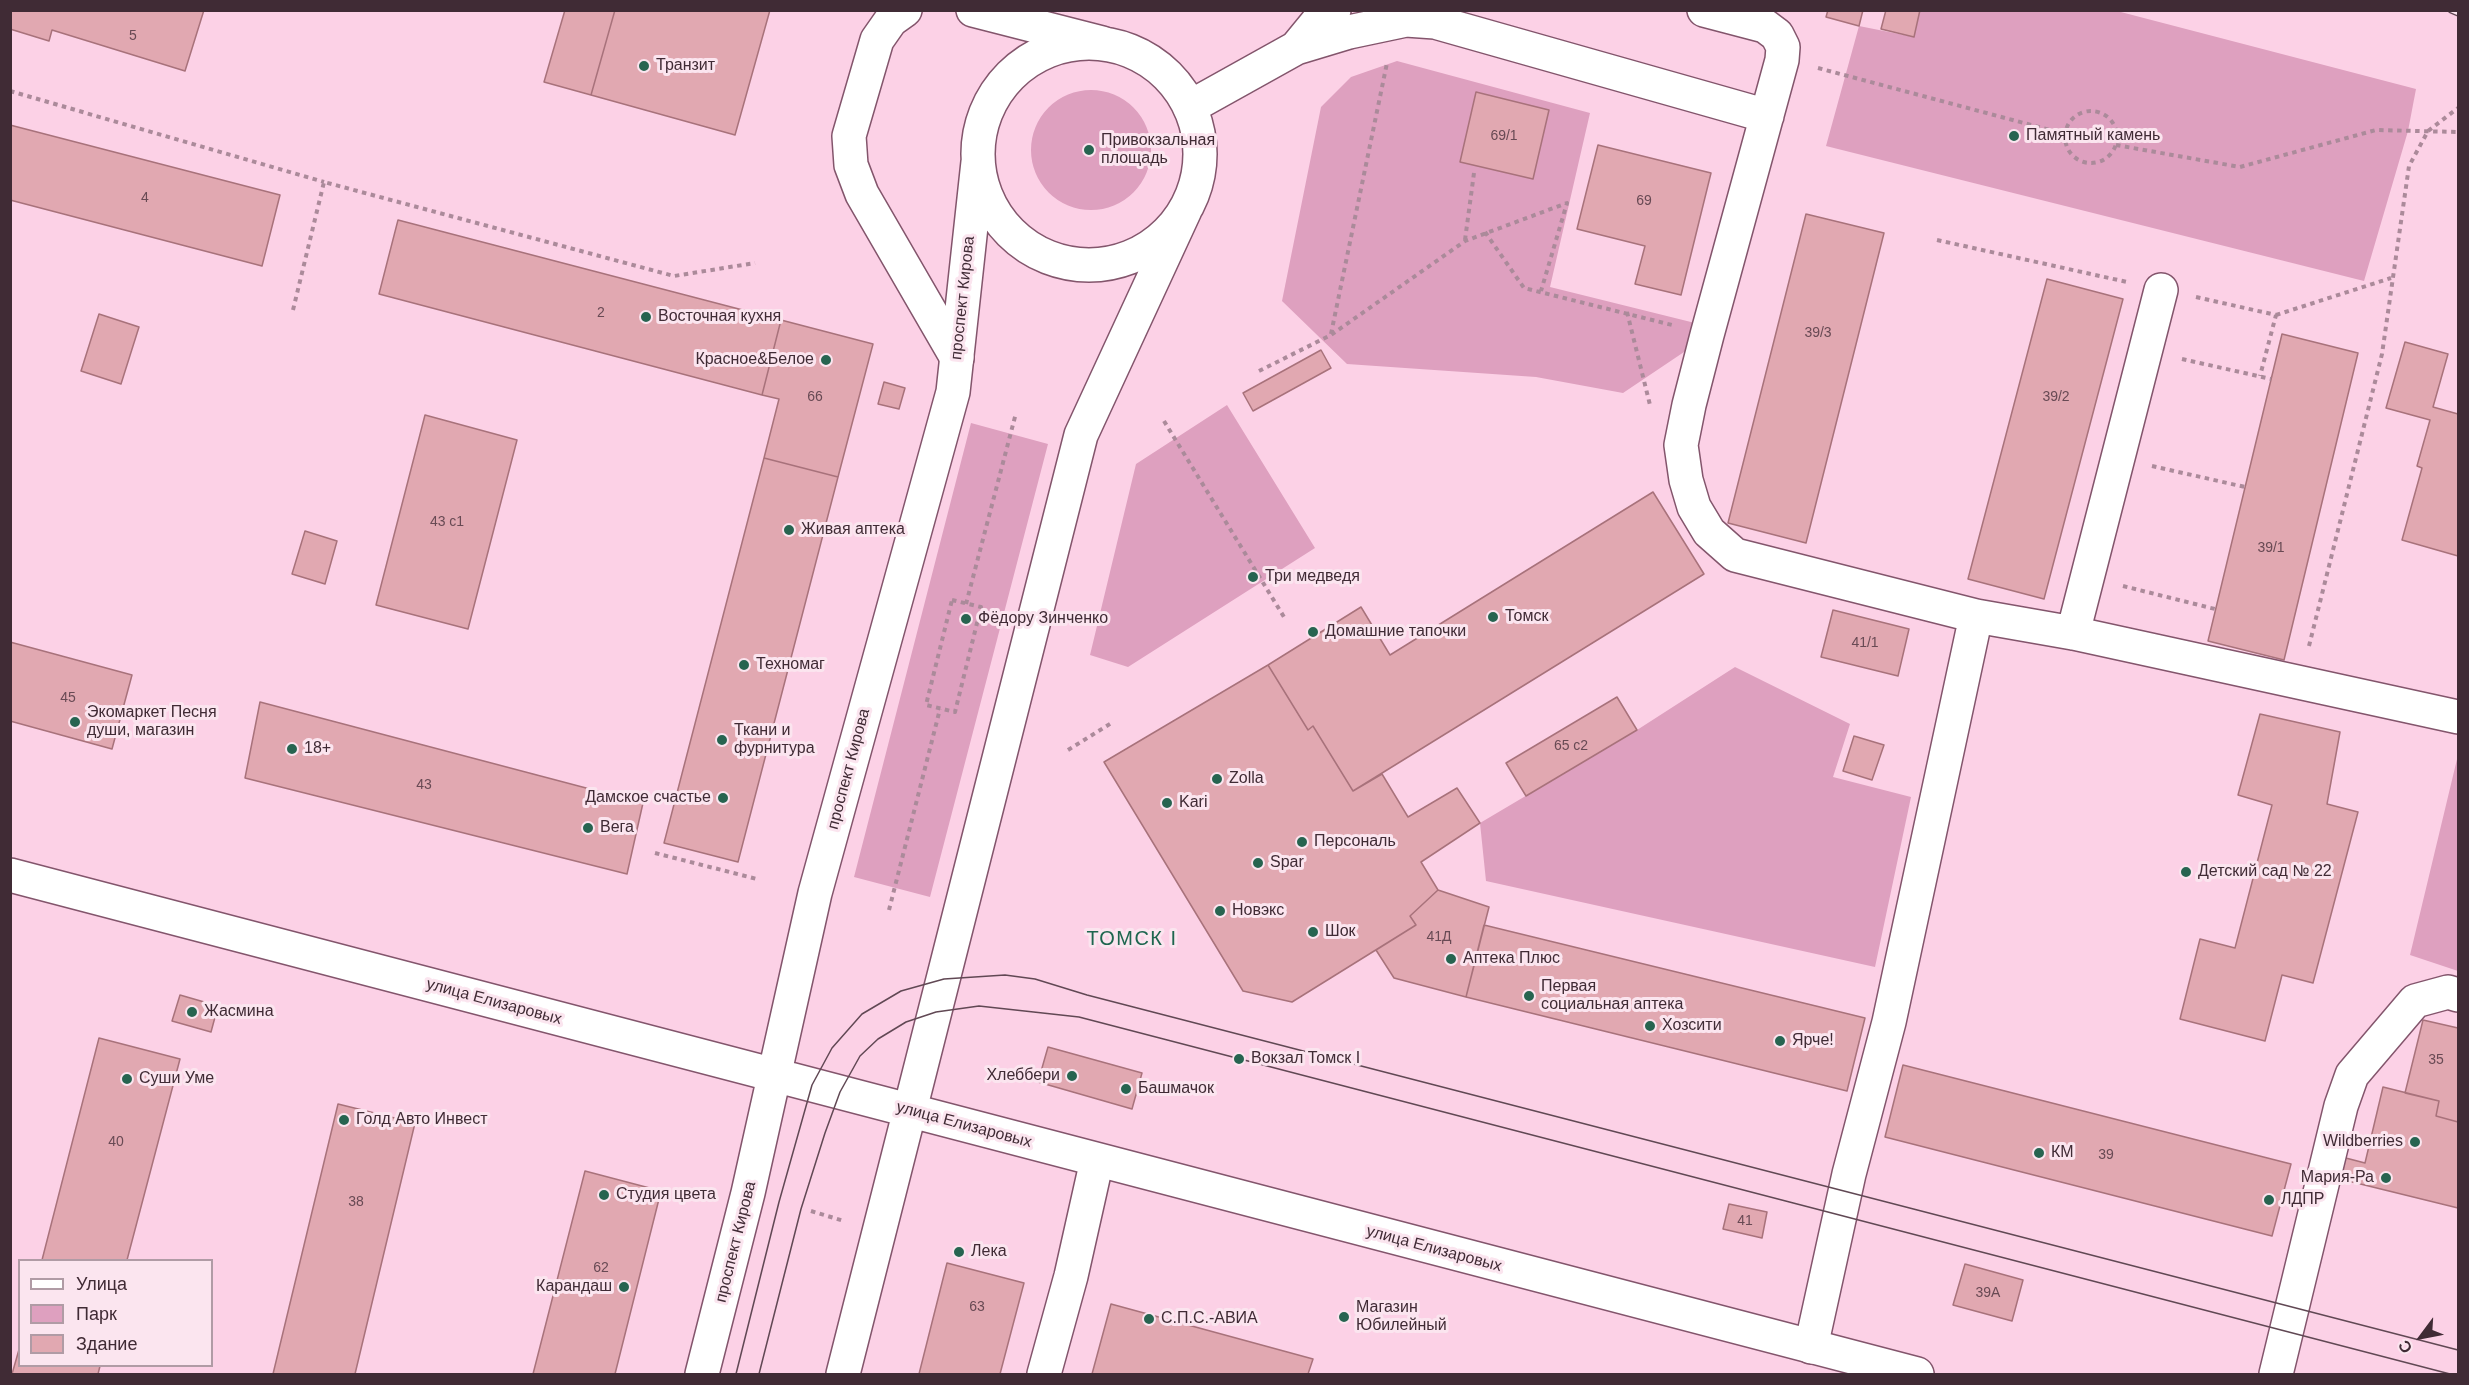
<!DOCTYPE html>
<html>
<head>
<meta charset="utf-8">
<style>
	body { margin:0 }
	#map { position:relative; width:2469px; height:1385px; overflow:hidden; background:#fcd1e6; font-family:Helvetica,sans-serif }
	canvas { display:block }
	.frame { position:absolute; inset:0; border:12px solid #402b35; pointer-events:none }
	.legend { position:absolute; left:18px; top:1259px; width:195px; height:108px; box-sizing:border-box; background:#fbe5ef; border:2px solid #b09ba5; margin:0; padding:8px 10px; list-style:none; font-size:18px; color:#402b35 }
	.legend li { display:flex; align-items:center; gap:12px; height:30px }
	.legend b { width:30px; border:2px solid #b09ba5 }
	.north { position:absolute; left:2391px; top:1307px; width:60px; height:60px; -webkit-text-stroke:4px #fbe5ef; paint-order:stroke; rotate:238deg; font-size:16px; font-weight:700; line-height:24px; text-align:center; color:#402b35 }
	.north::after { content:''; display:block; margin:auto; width:21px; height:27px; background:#402b35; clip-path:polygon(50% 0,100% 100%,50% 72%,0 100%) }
</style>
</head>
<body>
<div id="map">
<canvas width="2469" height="1385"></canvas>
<div class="frame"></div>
<ul class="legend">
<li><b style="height:8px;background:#fff"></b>Улица</li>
<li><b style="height:16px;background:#dea0bf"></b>Парк</li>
<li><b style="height:16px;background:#e1a8b1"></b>Здание</li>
</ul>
<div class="north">С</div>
</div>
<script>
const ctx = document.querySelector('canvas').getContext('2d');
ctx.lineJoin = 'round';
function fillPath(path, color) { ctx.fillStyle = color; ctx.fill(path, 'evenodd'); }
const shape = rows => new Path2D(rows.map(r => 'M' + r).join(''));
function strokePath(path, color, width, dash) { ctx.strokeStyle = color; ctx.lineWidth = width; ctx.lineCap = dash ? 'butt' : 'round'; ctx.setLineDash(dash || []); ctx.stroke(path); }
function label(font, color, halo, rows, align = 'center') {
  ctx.font = font + ' Helvetica,sans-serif'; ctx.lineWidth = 6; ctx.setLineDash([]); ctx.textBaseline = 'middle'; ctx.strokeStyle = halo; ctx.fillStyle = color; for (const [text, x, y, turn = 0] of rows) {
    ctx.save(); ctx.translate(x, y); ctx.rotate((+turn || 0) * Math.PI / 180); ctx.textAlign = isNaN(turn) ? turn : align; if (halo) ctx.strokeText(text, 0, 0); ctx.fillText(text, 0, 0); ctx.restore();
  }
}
fillPath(shape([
	[1920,11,2117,11,2416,89,2408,131,2364,281,1826,146,1859,26,1914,37],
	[1397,61,1590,113,1550,287,1695,323,1687,350,1623,393,1536,377,1347,364,1282,301,1321,107,1351,77],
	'1031 150a60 60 0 1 1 120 0a60 60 0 1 1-120 0Z',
	[1227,405,1315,548,1128,667,1090,655,1136,464],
	[971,423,1048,444,930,897,854,877],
	[1735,667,1850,724,1833,777,1911,797,1875,967,1486,881,1480,823,1637,730],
	[2458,755,2458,971,2410,955]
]), '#dea0bf');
const building = shape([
	[10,10,204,10,185,71,52,30,49,41,10,29,10,10],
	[565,10,615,10,591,95,544,82,565,10],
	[615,10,770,10,735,135,591,95,615,10],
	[1828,10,1863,10,1859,26,1826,17,1828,10],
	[1886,10,1920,10,1914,37,1881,29,1886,10],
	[1476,92,1549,110,1533,179,1460,162,1476,92],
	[10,125,280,195,262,266,10,200,10,125],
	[1598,145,1711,173,1681,295,1635,284,1645,246,1577,229,1598,145],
	[1806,214,1884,233,1806,543,1728,523,1806,214],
	[398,220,781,320,762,395,379,294,398,220],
	[2047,279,2123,299,2044,599,1968,579,2047,279],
	[99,314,139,327,121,384,81,371,99,314],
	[781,320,873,344,838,477,764,458,779,399,762,395,781,320],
	[2282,334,2358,353,2284,660,2208,641,2282,334],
	[2405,342,2448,354,2433,407,2458,414,2458,556,2402,540,2422,468,2417,466,2430,420,2386,408,2405,342],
	[1321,350,1331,368,1253,411,1243,393,1321,350],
	[884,382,905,388,899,409,878,404,884,382],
	[425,415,517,440,468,629,376,605,425,415],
	[764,458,838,477,738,862,664,843,764,458],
	[1653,492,1704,574,1353,791,1313,726,1308,730,1268,665,1361,607,1390,655,1653,492],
	[305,531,337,541,325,584,292,574,305,531],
	[1833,610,1909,629,1898,676,1821,657,1833,610],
	[10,642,132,675,112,749,10,721,10,642],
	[1268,665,1308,730,1313,726,1353,791,1382,774,1408,817,1457,788,1480,823,1421,862,1438,890,1410,916,1416,925,1292,1002,1243,991,1104,762,1268,665],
	[1617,697,1637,730,1526,796,1506,763,1617,697],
	[260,702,643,803,627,874,245,778,260,702],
	[2260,714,2340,732,2327,804,2358,812,2313,983,2282,975,2265,1041,2180,1019,2200,939,2235,948,2272,805,2238,795,2260,714],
	[1854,736,1884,745,1872,780,1843,771,1854,736],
	[1438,890,1489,907,1466,997,1394,978,1376,950,1416,925,1410,916,1438,890],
	[1484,925,1865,1018,1847,1091,1466,997,1484,925],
	[180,995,218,1006,211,1032,172,1021,180,995],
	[2423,1020,2458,1028,2458,1122,2436,1116,2439,1101,2405,1093,2423,1020],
	[99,1038,180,1059,127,1260,42,1260,99,1038],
	[1048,1047,1142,1073,1132,1109,1038,1082,1048,1047],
	[1903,1065,2291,1164,2272,1236,1885,1137,1903,1065],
	[2383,1087,2439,1101,2436,1116,2458,1122,2458,1208,2336,1178,2342,1157,2365,1163,2383,1087],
	[338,1104,415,1123,355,1374,273,1374,338,1104],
	[585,1171,661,1191,615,1374,533,1374,585,1171],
	[1729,1204,1767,1212,1762,1238,1723,1229,1729,1204],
	[947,1263,1024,1283,1000,1374,919,1374,947,1263],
	[1965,1264,2023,1280,2012,1321,1953,1305,1965,1264],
	[1111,1304,1313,1359,1308,1374,1092,1374,1111,1304],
	[20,1346,20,1366,100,1366,98,1374,12,1374,20,1346]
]);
fillPath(building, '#e1a8b1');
strokePath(building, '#a8727b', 1.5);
const minor = shape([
	[905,10,891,20,877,40,849,136,851,165,862,194,957,358],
	[973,10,1102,43],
	[1704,10,1765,26,1777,35,1783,47,1782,60,1707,335,1689,405,1681,445,1686,480,1694,507,1709,532,1735,555,1976,616,2073,633,2458,717],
	[1296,48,1319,20,1334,10],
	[1190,107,1296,48,1349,32,1406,20,1435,22,1767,116],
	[2073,633,2161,290],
	[1811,1347,1849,1174,1889,1022,1976,616],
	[1044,1374,1071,1276,1097,1160],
	[2276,1374,2341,1106,2352,1075,2415,1001,2448,992,2458,995]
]);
const major = shape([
	'978 154a111 111 0 1 1 222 0a111 111 0 1 1-222 0Z',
	[10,875,1917,1374],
	[702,1374,748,1193,815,893,953,392,978,162],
	[843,1374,1081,435,1185,210]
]);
strokePath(minor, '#83556c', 36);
strokePath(major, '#83556c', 36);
strokePath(shape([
	[1818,68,2065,134],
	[10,91,324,182],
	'2065 137a26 26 0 1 1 52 0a26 26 0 1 1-52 0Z',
	[2116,145,2240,167,2376,130,2458,132],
	[1485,232,1524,288,1672,325],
	[1465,240,1474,173],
	[1937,240,2127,282],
	[2196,297,2276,315,2260,376],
	[293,310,324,182,674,276,755,263],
	[1627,312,1650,405],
	[2276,315,2391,278],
	[1331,334,1387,63],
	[2182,359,2271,379],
	[1259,371,1331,335,1465,241,1567,203,1541,291],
	[1164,421,1284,617],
	[2152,466,2245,487],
	[2123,586,2215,609],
	[952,600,981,607,955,712,926,705,952,600],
	[966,604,1016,413],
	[2309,646,2382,354,2409,166,2428,131,2458,108],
	[1068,750,1113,722],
	[655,853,757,879],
	[889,910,940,709],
	[811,1211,844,1221]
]), '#ab8a9a', 4, [4.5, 4.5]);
strokePath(minor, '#fff', 33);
strokePath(major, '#fff', 33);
strokePath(shape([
	[736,1374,779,1202,812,1085,832,1048,862,1014,901,991,944,979,1005,975,1035,979,1087,995,2458,1350],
	[759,1374,801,1209,825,1133,840,1092,860,1056,878,1039,906,1022,936,1012,979,1006,1079,1017,2450,1374]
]), '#614854', 1.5);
const rail = shape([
	[2451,10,2458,13]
]);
strokePath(rail, '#614854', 7);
strokePath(rail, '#fbe5ef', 4.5, [14]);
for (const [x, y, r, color] of [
	[644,66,6,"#276450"],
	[2014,136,6,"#276450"],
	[1089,150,6,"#276450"],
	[646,317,6,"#276450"],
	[826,360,6,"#276450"],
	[789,530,6,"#276450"],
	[1253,577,6,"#276450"],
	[1493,617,6,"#276450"],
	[966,619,6,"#276450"],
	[1313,632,6,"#276450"],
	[744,665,6,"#276450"],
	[75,722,6,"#276450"],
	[722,740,6,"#276450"],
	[292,749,6,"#276450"],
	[1217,779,6,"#276450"],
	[723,798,6,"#276450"],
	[1167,803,6,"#276450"],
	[588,828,6,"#276450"],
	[1302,842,6,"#276450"],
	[1258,863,6,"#276450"],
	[2186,872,6,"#276450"],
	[1220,911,6,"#276450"],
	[1313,932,6,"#276450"],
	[1451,959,6,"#276450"],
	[1529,996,6,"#276450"],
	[192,1012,6,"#276450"],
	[1650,1026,6,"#276450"],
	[1780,1041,6,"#276450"],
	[1239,1059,6,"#276450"],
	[1072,1076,6,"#276450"],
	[127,1079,6,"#276450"],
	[1126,1089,6,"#276450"],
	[344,1120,6,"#276450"],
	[2415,1142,6,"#276450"],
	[2039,1153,6,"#276450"],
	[2386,1178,6,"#276450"],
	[604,1195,6,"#276450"],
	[2269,1200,6,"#276450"],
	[959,1252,6,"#276450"],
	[624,1287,6,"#276450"],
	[1344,1317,6,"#276450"],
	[1149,1319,6,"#276450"]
]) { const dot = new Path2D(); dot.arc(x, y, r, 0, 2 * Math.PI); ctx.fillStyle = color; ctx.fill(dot); strokePath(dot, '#fbe5ef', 2); }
label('14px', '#684a54', null, [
	["5",133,36],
	["69/1",1504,136],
	["4",145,198],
	["69",1644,201],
	["2",601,313],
	["39/3",1818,333],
	["66",815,397],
	["39/2",2056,397],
	["43 с1",447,522],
	["39/1",2271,548],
	["41/1",1865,643],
	["45",68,698],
	["65 с2",1571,746],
	["43",424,785],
	["41Д",1439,937],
	["35",2436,1060],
	["40",116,1142],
	["39",2106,1155],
	["38",356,1202],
	["41",1745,1221],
	["62",601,1268],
	["39А",1988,1293],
	["63",977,1307]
]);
label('16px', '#402b35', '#fbe5ef', [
	["Транзит",656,66],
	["Памятный камень",2026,136],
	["Привокзальная",1101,141],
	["площадь",1101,159],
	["Восточная кухня",658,317],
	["Красное&Белое",814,360,"right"],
	["Живая аптека",801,530],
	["Три медведя",1265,577],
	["Томск",1505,617],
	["Фёдору Зинченко",978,619],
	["Домашние тапочки",1325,632],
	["Техномаг",756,665],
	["Экомаркет Песня",87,713],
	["души, магазин",87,731],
	["Ткани и",734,731],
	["фурнитура",734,749],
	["18+",304,749],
	["Zolla",1229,779],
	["Дамское счастье",711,798,"right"],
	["Kari",1179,803],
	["Вега",600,828],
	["Персональ",1314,842],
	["Spar",1270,863],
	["Детский сад № 22",2198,872],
	["Новэкс",1232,911],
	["Шок",1325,932],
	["Аптека Плюс",1463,959],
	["Первая",1541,987],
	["социальная аптека",1541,1005],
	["Жасмина",204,1012],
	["Хозсити",1662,1026],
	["Ярче!",1792,1041],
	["Вокзал Томск I",1251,1059],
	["Хлеббери",1060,1076,"right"],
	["Суши Уме",139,1079],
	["Башмачок",1138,1089],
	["Голд Авто Инвест",356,1120],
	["Wildberries",2403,1142,"right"],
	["КМ",2051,1153],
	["Мария-Ра",2374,1178,"right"],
	["Студия цвета",616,1195],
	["ЛДПР",2281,1200],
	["Лека",971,1252],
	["Карандаш",612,1287,"right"],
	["Магазин",1356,1308],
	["Юбилейный",1356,1326],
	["С.П.С.-АВИА",1161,1319]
], 'left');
label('16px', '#402b35', '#fbe5ef', [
	["проспект Кирова",963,298,-84],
	["проспект Кирова",849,769,-75],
	["улица Елизаровых",494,1002,15],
	["улица Елизаровых",964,1125,15],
	["проспект Кирова",736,1242,-76],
	["улица Елизаровых",1434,1249,15]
]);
ctx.letterSpacing = '1.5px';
label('20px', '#1e664f', '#fbe5ef', [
	["ТОМСК I",1132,939]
]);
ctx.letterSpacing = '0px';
</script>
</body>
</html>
